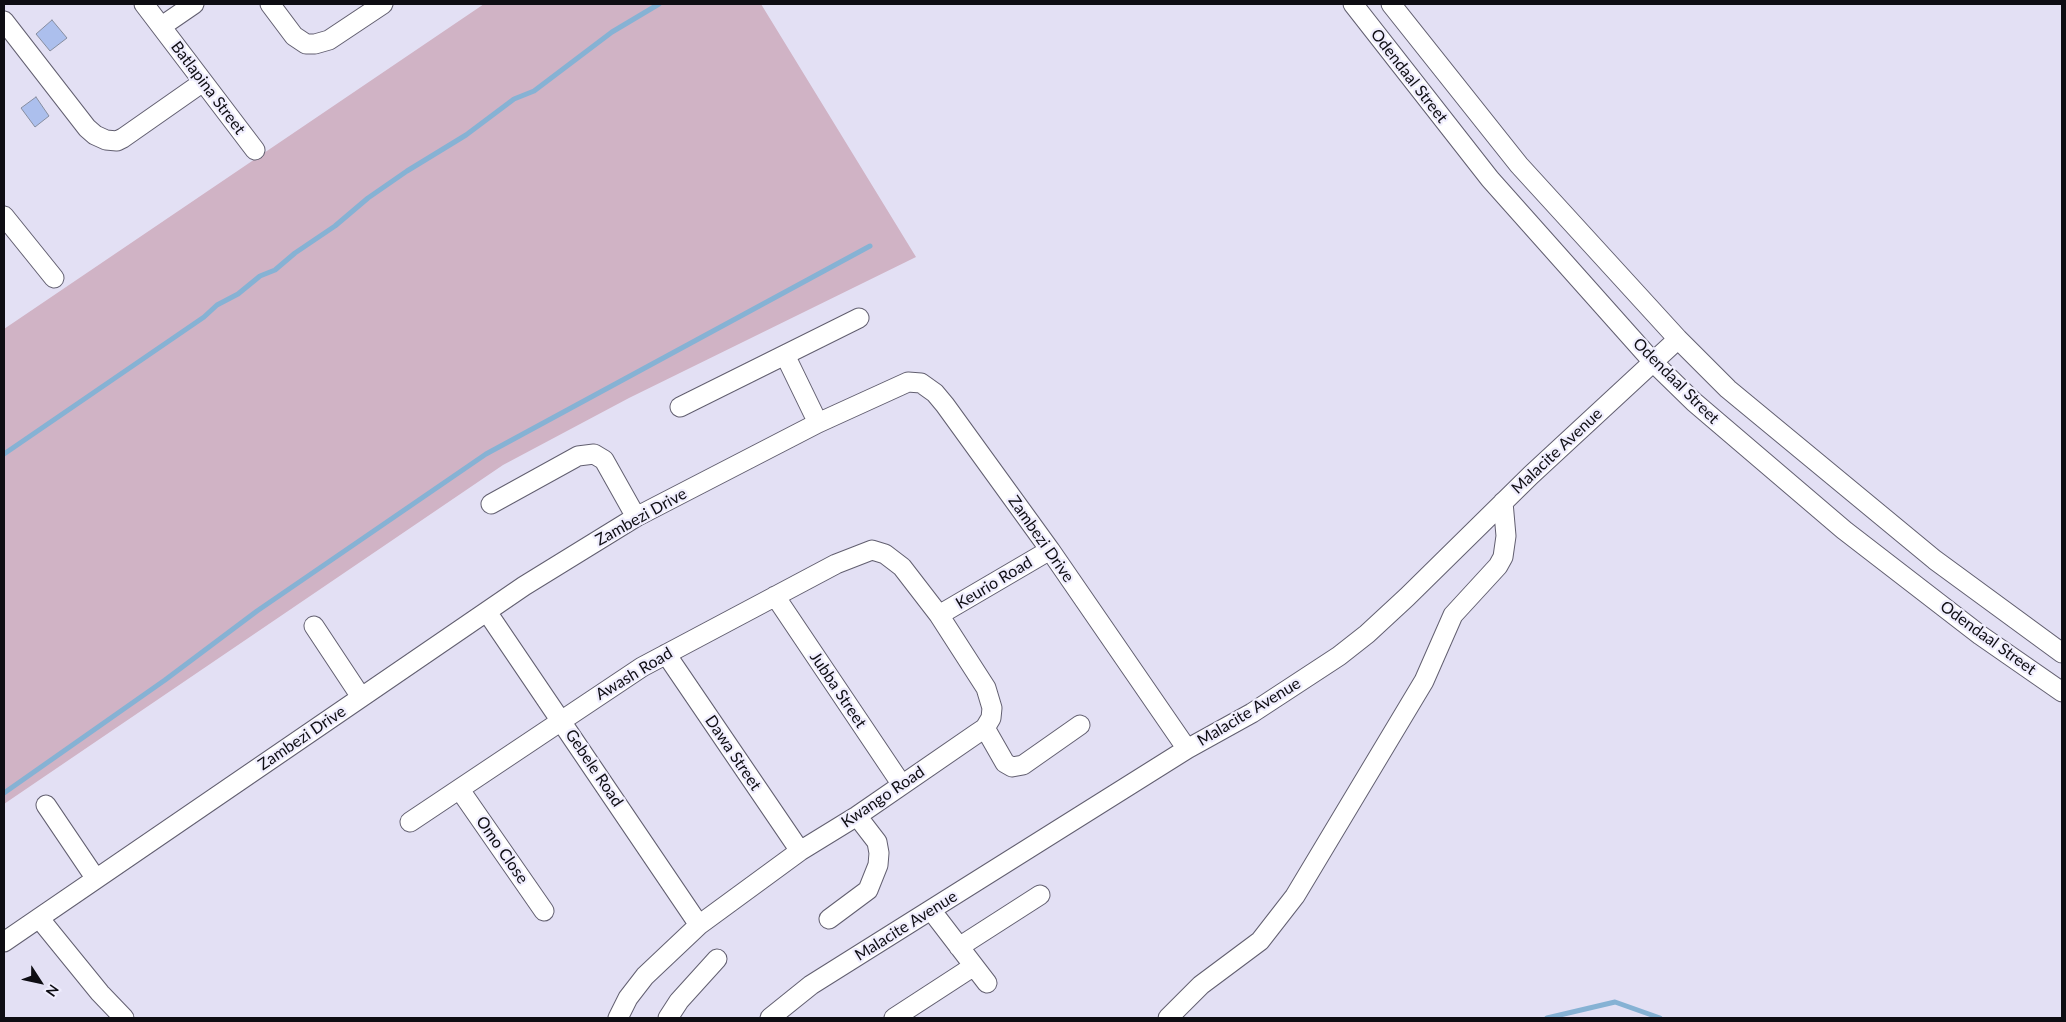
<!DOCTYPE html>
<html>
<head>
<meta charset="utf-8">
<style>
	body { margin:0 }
	#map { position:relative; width:2066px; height:1022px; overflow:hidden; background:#e3e0f4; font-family:Lato,sans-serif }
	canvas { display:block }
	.frame { position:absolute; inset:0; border:5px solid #0e0d13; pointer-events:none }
	.north { position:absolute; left:15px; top:957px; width:50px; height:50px; -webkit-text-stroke:4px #f0eefe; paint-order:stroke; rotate:125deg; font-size:14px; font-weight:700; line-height:20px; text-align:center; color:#0e0d13 }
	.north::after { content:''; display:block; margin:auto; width:18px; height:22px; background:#0e0d13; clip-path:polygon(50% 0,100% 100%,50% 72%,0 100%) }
</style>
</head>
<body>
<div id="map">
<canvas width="2066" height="1022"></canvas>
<div class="frame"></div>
<div class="north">N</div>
</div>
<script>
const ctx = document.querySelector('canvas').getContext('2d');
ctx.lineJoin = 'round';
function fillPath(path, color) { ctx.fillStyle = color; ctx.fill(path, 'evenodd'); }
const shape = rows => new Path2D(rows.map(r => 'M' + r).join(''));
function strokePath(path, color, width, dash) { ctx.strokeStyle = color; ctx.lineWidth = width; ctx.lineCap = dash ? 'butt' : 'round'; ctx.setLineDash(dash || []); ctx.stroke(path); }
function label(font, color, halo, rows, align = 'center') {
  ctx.font = font + ' Lato,sans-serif'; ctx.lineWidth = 4.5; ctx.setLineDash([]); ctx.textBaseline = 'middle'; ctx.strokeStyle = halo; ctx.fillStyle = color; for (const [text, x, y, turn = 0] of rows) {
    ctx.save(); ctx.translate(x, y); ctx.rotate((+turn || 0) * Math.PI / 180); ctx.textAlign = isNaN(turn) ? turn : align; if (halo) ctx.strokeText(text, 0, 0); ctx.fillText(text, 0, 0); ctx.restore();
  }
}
fillPath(shape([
	[484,4,761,4,916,257,629,398,503,465,4,804,4,329]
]), '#d0b3c5');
strokePath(shape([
	[4,454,204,317,217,305,238,294,260,276,275,270,295,253,335,226,368,198,407,171,466,135,514,99,534,91,612,32,659,4],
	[4,793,165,680,257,611,486,454,870,246],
	[1547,1018,1615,1002,1660,1018]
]), '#86b2d4', 5);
const building = shape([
	[52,20,67,38,50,51,36,34,52,20],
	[36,97,49,116,35,127,21,108,36,97]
]);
fillPath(building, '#acbfed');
strokePath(building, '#868d9f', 1);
const minor = shape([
	[144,4,255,150],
	[270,4,294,36,306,44,315,44,329,40,383,4],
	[1353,4,1490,179,1653,362,1694,402,1844,530,1980,635,2062,692],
	[1391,4,1519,165,1678,339,1728,389,1935,560,2062,653],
	[4,21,87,128,95,135,106,140,117,141,123,138,203,82],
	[162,26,194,4],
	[4,216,54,278],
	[785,355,818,423],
	[680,407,859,318],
	[491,504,578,456,594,454,604,460,636,517],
	[775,596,902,785],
	[487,612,699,925],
	[939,615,1050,550],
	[314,626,361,697],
	[666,654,800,851],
	[985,728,1005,763,1012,767,1023,765,1080,725],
	[460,790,544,911],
	[46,805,96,879],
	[410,822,642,667,836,564,872,550,885,554,902,567,939,615,986,688,992,708,991,718,985,728,976,734,857,816,800,851,699,925,645,976,628,998,618,1018],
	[931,910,987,983],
	[39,918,100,993,124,1018],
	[829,919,868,890,878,865,879,853,877,842,857,816],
	[4,942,524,586,636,517,818,423,908,382,921,383,935,393,945,405,1050,550,1187,749],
	[959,947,1040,895],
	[668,1018,679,1001,717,959],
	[770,1018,811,985,1187,749,1252,713,1339,656,1367,634,1407,597,1531,475,1678,339],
	[894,1018,974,966],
	[1168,1018,1201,985,1260,941,1295,896,1424,681,1453,615,1498,566,1503,557,1506,536,1503,502]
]);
strokePath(minor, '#625f70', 21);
strokePath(minor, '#fff', 19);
label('16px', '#0e0d13', '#f0eefe', [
	["Odendaal Street",1409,76,52],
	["Batlapina Street",208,88,53],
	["Odendaal Street",1676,381,45],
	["Malacite Avenue",1557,451,-43],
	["Zambezi Drive",641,517,-29],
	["Zambezi Drive",1041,539,55],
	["Keurio Road",994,583,-31],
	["Odendaal Street",1988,638,36],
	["Awash Road",634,674,-31],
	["Jubba Street",838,690,56],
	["Malacite Avenue",1249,712,-31],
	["Zambezi Drive",302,738,-34],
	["Dawa Street",733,753,56],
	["Gebele Road",594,768,56],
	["Kwango Road",883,797,-34],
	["Omo Close",502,850,55],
	["Malacite Avenue",906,926,-32]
]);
</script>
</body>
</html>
